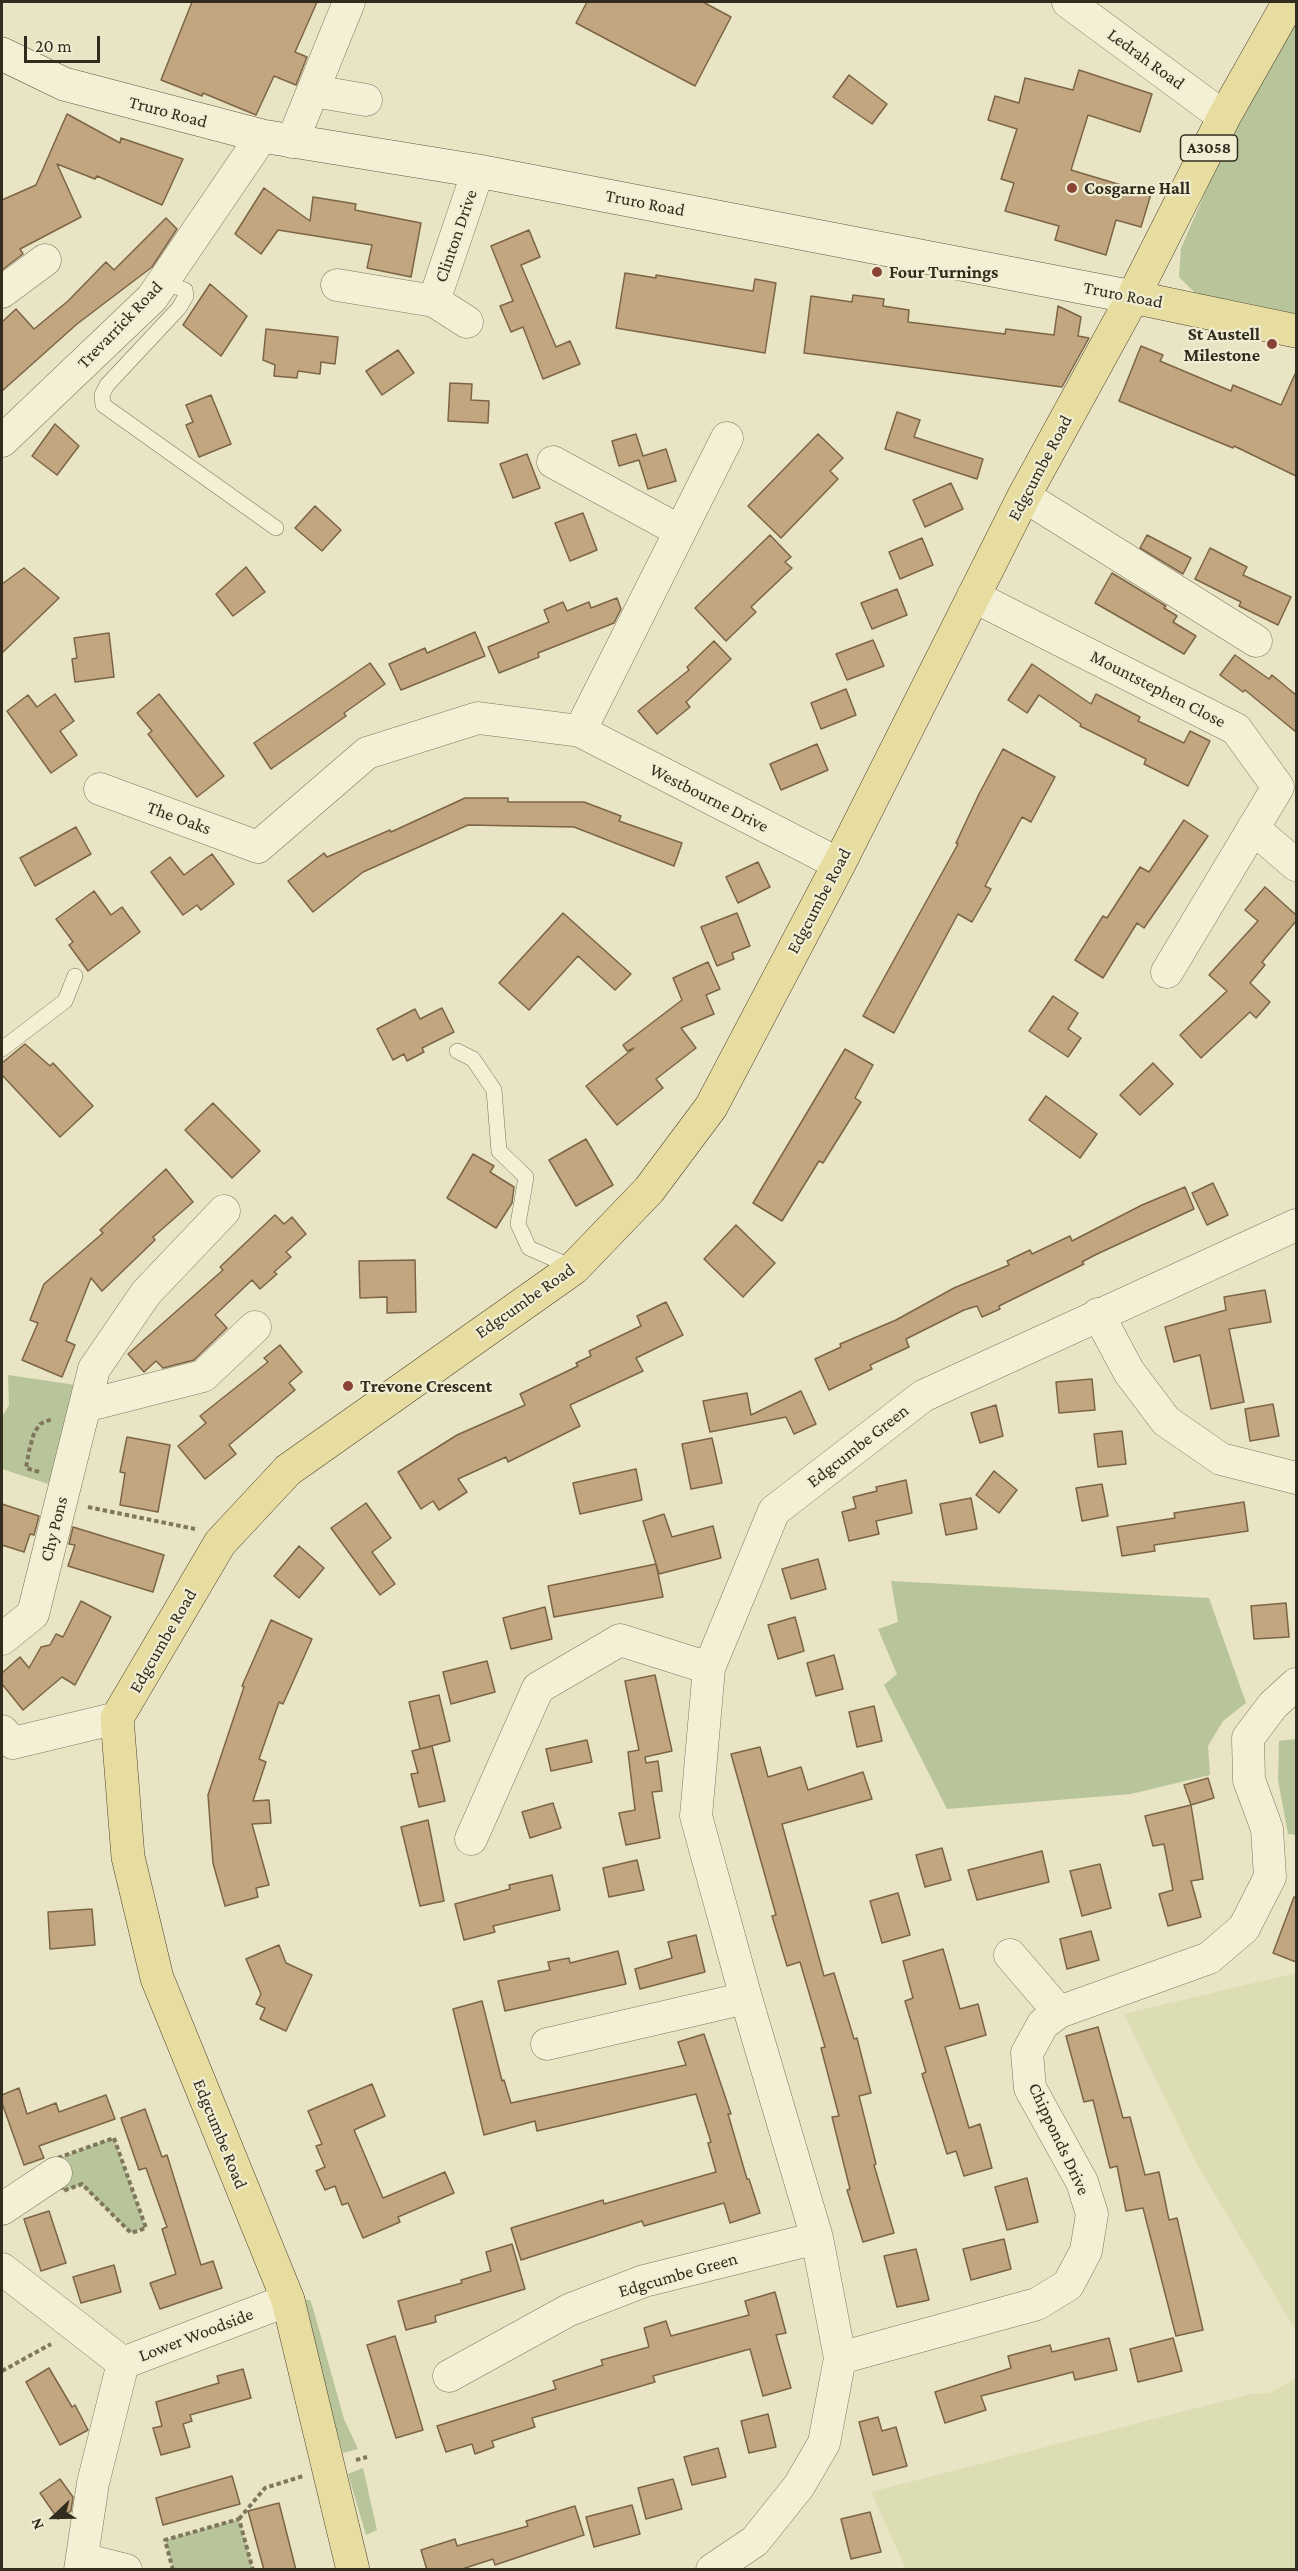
<!DOCTYPE html>
<html>
<head>
<meta charset="utf-8">
<style>
	body { margin:0 }
	#map { position:relative; width:1298px; height:2571px; overflow:hidden; background:#e8e4c4; font-family:"Crimson Pro",serif }
	canvas { display:block }
	.frame { position:absolute; inset:0; border:3px solid #322c1f; pointer-events:none }
	.north { position:absolute; left:24px; top:2487px; width:60px; height:60px; -webkit-text-stroke:4px #f0edd3; paint-order:stroke; rotate:248deg; font-size:16px; font-weight:700; line-height:24px; text-align:center; color:#322c1f }
	.north::after { content:''; display:block; margin:auto; width:21px; height:27px; background:#322c1f; clip-path:polygon(50% 0,100% 100%,50% 72%,0 100%) }
	.scale { position:absolute; left:24px; top:36px; width:76px; height:27px; box-sizing:border-box; border:3px solid #322c1f; border-top:0; padding-left:8px; font-size:18px; line-height:21px; white-space:nowrap; color:#322c1f; -webkit-text-stroke:4px #f0edd3; paint-order:stroke }
</style>
</head>
<body>
<div id="map">
<canvas width="1298" height="2571"></canvas>
<div class="frame"></div>
<div class="north">N</div>
<div class="scale">20 m</div>
</div>
<script>
const ctx = document.querySelector('canvas').getContext('2d');
ctx.lineJoin = 'round';
function fillPath(path, color) { ctx.fillStyle = color; ctx.fill(path, 'evenodd'); }
const shape = rows => new Path2D(rows.map(r => 'M' + r).join(''));
function strokePath(path, color, width, dash) { ctx.strokeStyle = color; ctx.lineWidth = width; ctx.lineCap = dash ? 'butt' : 'round'; ctx.setLineDash(dash || []); ctx.stroke(path); }
function label(font, color, halo, rows, align = 'center') {
  ctx.font = font + ' "Crimson Pro",serif'; ctx.lineWidth = 4.5; ctx.setLineDash([]); ctx.textBaseline = 'middle'; ctx.strokeStyle = halo; ctx.fillStyle = color; for (const [text, x, y, turn = 0] of rows) {
    ctx.save(); ctx.translate(x, y); ctx.rotate((+turn || 0) * Math.PI / 180); ctx.textAlign = isNaN(turn) ? turn : align; if (halo) ctx.strokeText(text, 0, 0); ctx.fillText(text, 0, 0); ctx.restore();
  }
}
fillPath(shape([
	[1296,1973,1296,2331,1198,2166,1124,2014],
	[1296,2378,1296,2569,906,2569,871,2492,1251,2394,1270,2393]
]), '#dcddb3');
fillPath(shape([
	[1296,15,1296,314,1237,301,1198,296,1179,277,1181,248,1228,140],
	[8,1375,89,1387,64,1489,2,1469,2,1417,9,1405],
	[891,1581,1209,1598,1246,1703,1223,1721,1208,1746,1210,1775,1131,1794,947,1809,884,1685,897,1674,878,1629,898,1622],
	[1296,1739,1296,1835,1288,1834,1278,1780,1279,1741],
	[114,2138,146,2228,131,2233,82,2185,63,2191,52,2160],
	[299,2299,310,2300,313,2308,344,2419,358,2449,343,2453],
	[363,2468,377,2530,366,2535,348,2474],
	[239,2519,253,2569,173,2569,165,2540]
]), '#b8c59a');
const building = shape([
	[192,2,317,2,295,52,307,57,296,85,274,76,256,115,203,93,202,96,161,80,192,2],
	[587,2,703,2,731,17,695,86,576,23,587,2],
	[1079,70,1152,94,1140,132,1088,115,1071,170,1151,194,1141,227,1116,220,1106,255,1055,240,1059,226,1005,211,1014,183,1001,179,1017,129,988,120,995,96,1019,103,1025,78,1073,90,1079,70],
	[849,75,887,104,872,124,833,97,849,75],
	[67,114,120,143,121,138,183,159,162,205,97,176,95,179,57,164,81,217,20,249,23,254,2,270,2,200,36,185,67,114],
	[264,188,310,221,313,197,356,204,355,210,421,223,411,277,367,268,372,245,278,230,261,254,235,234,264,188],
	[166,218,177,229,152,267,77,324,2,391,2,322,16,309,34,329,68,301,106,262,114,270,166,218],
	[529,230,540,257,521,265,556,347,570,341,580,364,543,379,523,327,511,332,500,306,513,301,491,246,529,230],
	[625,273,656,278,656,275,753,291,755,279,776,283,765,353,616,328,625,273],
	[210,284,247,316,221,356,183,325,210,284],
	[853,295,884,299,883,306,909,310,908,322,1005,334,1006,329,1054,335,1058,306,1081,317,1078,336,1089,338,1062,387,804,353,811,296,852,302,853,295],
	[266,329,338,337,335,364,321,362,320,374,298,371,297,378,274,376,275,365,263,360,266,329],
	[1141,346,1163,355,1160,361,1231,391,1233,385,1281,405,1296,372,1296,476,1234,446,1233,448,1119,401,1141,346],
	[398,350,414,373,382,395,366,371,398,350],
	[450,383,472,384,471,400,489,401,488,423,448,421,450,383],
	[211,395,231,444,199,457,186,425,193,422,186,405,211,395],
	[897,412,920,420,914,437,983,459,977,479,885,449,897,412],
	[55,424,79,446,57,475,32,456,55,424],
	[636,434,643,456,666,449,676,481,648,489,639,460,619,466,612,441,636,434],
	[818,434,843,458,830,471,838,479,781,538,748,506,818,434],
	[527,454,540,488,513,498,500,464,527,454],
	[951,483,963,509,925,527,913,500,951,483],
	[315,506,341,530,322,551,295,528,315,506],
	[583,513,597,550,570,561,555,523,583,513],
	[770,535,791,557,785,562,792,568,751,607,756,612,726,641,695,608,770,535],
	[1147,535,1191,558,1183,574,1140,548,1147,535],
	[922,538,933,565,900,579,889,552,922,538],
	[1210,548,1247,567,1243,575,1291,597,1278,625,1239,606,1241,602,1195,579,1210,548],
	[246,567,265,592,233,616,216,594,246,567],
	[24,568,59,598,2,653,2,584,24,568],
	[1112,573,1166,606,1164,608,1177,616,1173,622,1196,636,1184,654,1095,603,1112,573],
	[897,589,907,615,872,629,861,603,897,589],
	[617,598,621,609,614,623,538,653,539,657,499,673,488,647,549,622,544,610,563,602,567,611,589,602,591,608,617,598],
	[475,632,485,656,401,690,389,664,425,648,427,653,475,632],
	[109,633,114,677,75,682,72,659,77,658,74,638,109,633],
	[873,640,884,666,847,680,836,654,873,640],
	[714,641,731,659,686,702,690,707,657,734,638,711,689,670,687,667,714,641],
	[1235,655,1269,679,1272,675,1296,695,1296,732,1245,690,1243,692,1220,675,1235,655],
	[370,663,385,684,344,713,346,716,271,769,254,743,370,663],
	[1032,664,1091,704,1096,694,1140,717,1138,721,1184,743,1190,731,1210,741,1188,786,1144,764,1146,759,1080,726,1081,724,1039,695,1027,713,1008,700,1032,664],
	[846,689,856,715,821,729,811,703,846,689],
	[55,694,74,721,60,731,77,755,51,773,7,711,28,695,37,707,55,694],
	[159,694,224,776,197,797,148,734,152,731,137,713,159,694],
	[817,744,828,770,781,790,770,764,817,744],
	[1003,749,1055,777,1031,822,1022,817,985,886,991,889,972,922,958,914,894,1033,863,1016,958,844,956,843,979,794,1003,749],
	[465,798,508,798,508,802,584,802,621,816,619,821,682,843,674,866,574,827,468,825,363,872,313,912,288,881,324,853,327,857,390,830,391,832,465,798],
	[1184,820,1208,836,1144,928,1137,923,1103,978,1075,960,1103,916,1107,918,1140,867,1149,872,1184,820],
	[76,827,91,854,35,886,20,858,76,827],
	[212,854,234,884,201,910,197,905,183,915,151,872,170,857,184,875,212,854],
	[758,862,770,887,738,903,726,877,758,862],
	[1265,887,1296,915,1296,921,1262,962,1265,965,1250,983,1270,1002,1256,1018,1250,1012,1201,1058,1180,1035,1227,991,1209,975,1258,921,1245,910,1265,887],
	[94,891,111,915,122,907,140,932,88,971,69,945,73,942,56,919,94,891],
	[563,913,631,974,615,990,578,956,529,1010,499,983,563,913],
	[737,913,750,946,732,953,734,959,717,966,701,927,737,913],
	[708,962,720,989,706,995,714,1014,681,1028,696,1048,656,1079,663,1088,617,1125,586,1086,634,1048,627,1051,623,1045,682,1000,673,978,708,962],
	[1053,996,1078,1013,1068,1029,1081,1038,1068,1057,1029,1031,1053,996],
	[442,1008,454,1032,422,1048,424,1052,407,1061,404,1054,393,1060,377,1029,415,1009,420,1019,442,1008],
	[25,1044,50,1066,53,1063,93,1106,60,1137,2,1075,2,1063,25,1044],
	[845,1049,873,1065,855,1098,861,1102,823,1163,819,1161,782,1221,753,1203,845,1049],
	[1153,1063,1173,1084,1140,1115,1120,1095,1153,1063],
	[1046,1096,1097,1134,1080,1158,1029,1120,1046,1096],
	[213,1103,260,1151,232,1178,185,1130,213,1103],
	[586,1139,613,1185,576,1206,549,1160,586,1139],
	[473,1154,494,1166,490,1172,514,1187,512,1203,496,1228,447,1198,473,1154],
	[166,1169,193,1202,153,1237,155,1240,102,1291,91,1278,66,1341,75,1345,62,1377,22,1360,38,1323,30,1320,44,1284,103,1233,100,1230,166,1169],
	[1213,1183,1228,1215,1207,1225,1192,1193,1213,1183],
	[1185,1187,1194,1209,1095,1255,1082,1262,1084,1264,999,1306,1000,1309,982,1317,977,1306,964,1310,906,1339,909,1347,870,1365,872,1369,829,1390,815,1359,841,1347,840,1344,896,1320,954,1288,1009,1265,1007,1261,1030,1250,1032,1254,1070,1236,1072,1241,1142,1205,1185,1187],
	[275,1215,284,1224,292,1217,306,1234,286,1252,291,1257,274,1272,277,1274,260,1289,252,1280,215,1315,227,1328,194,1360,163,1368,156,1361,144,1372,128,1354,223,1270,220,1267,275,1215],
	[736,1225,775,1263,743,1297,704,1259,736,1225],
	[415,1260,416,1312,387,1313,387,1297,360,1298,359,1261,415,1260],
	[1265,1290,1271,1322,1229,1329,1244,1402,1211,1409,1200,1355,1174,1362,1165,1327,1226,1310,1224,1297,1265,1290],
	[666,1302,683,1335,636,1358,643,1371,570,1405,580,1426,508,1462,506,1457,458,1479,467,1492,439,1510,433,1501,421,1509,398,1472,457,1435,525,1405,520,1394,578,1366,576,1363,591,1356,589,1351,641,1326,637,1316,666,1302],
	[280,1345,302,1372,289,1383,295,1390,229,1445,236,1454,205,1479,178,1446,206,1423,200,1416,268,1362,264,1358,280,1345],
	[1092,1379,1095,1410,1059,1413,1056,1382,1092,1379],
	[801,1391,816,1424,794,1434,786,1417,710,1432,703,1401,747,1393,751,1415,801,1391],
	[1273,1404,1279,1436,1250,1441,1245,1409,1273,1404],
	[996,1405,1003,1436,980,1443,971,1413,996,1405],
	[1122,1431,1126,1464,1098,1467,1094,1434,1122,1431],
	[127,1437,170,1445,158,1512,120,1505,125,1473,120,1472,127,1437],
	[712,1438,722,1483,691,1489,682,1444,712,1438],
	[636,1469,642,1500,580,1514,573,1483,636,1469],
	[994,1471,1017,1490,999,1513,976,1495,994,1471],
	[906,1480,912,1513,876,1521,879,1534,849,1541,842,1512,856,1508,853,1497,877,1491,876,1487,906,1480],
	[1102,1484,1108,1516,1082,1521,1076,1488,1102,1484],
	[971,1498,977,1529,946,1535,940,1504,971,1498],
	[1244,1502,1248,1531,1154,1545,1155,1551,1122,1556,1117,1527,1175,1518,1174,1513,1244,1502],
	[366,1503,391,1538,372,1552,395,1584,380,1595,331,1528,366,1503],
	[2,1504,39,1516,34,1535,30,1534,24,1552,2,1545,2,1504],
	[664,1514,672,1537,713,1526,721,1558,659,1574,643,1521,664,1514],
	[73,1527,164,1555,153,1592,68,1566,75,1545,69,1544,73,1527],
	[299,1546,324,1568,299,1598,274,1576,299,1546],
	[818,1559,826,1589,791,1599,782,1569,818,1559],
	[656,1564,663,1597,554,1617,548,1586,656,1564],
	[81,1601,111,1617,96,1646,75,1685,62,1677,23,1710,2,1684,2,1673,20,1657,29,1668,41,1647,50,1645,56,1634,63,1637,81,1601],
	[1286,1603,1289,1637,1254,1639,1251,1606,1286,1603],
	[545,1607,552,1639,511,1649,503,1618,545,1607],
	[795,1617,804,1651,778,1659,768,1625,795,1617],
	[271,1620,312,1639,283,1704,279,1702,259,1759,266,1762,253,1801,269,1800,271,1823,252,1824,269,1885,256,1888,258,1897,225,1906,213,1863,208,1795,244,1687,242,1686,271,1620],
	[834,1655,843,1689,816,1696,807,1663,834,1655],
	[487,1661,495,1692,451,1704,443,1672,487,1661],
	[655,1675,672,1751,645,1757,646,1763,658,1761,662,1791,652,1792,660,1838,626,1845,619,1813,635,1810,628,1752,639,1750,625,1681,655,1675],
	[439,1695,450,1741,420,1749,409,1702,439,1695],
	[874,1706,882,1741,857,1747,849,1712,874,1706],
	[587,1740,592,1762,551,1771,546,1749,587,1740],
	[432,1746,445,1801,419,1807,411,1774,418,1773,412,1751,432,1746],
	[760,1747,768,1777,801,1767,808,1790,863,1772,872,1799,782,1824,824,1976,834,1973,854,2039,857,2038,871,2093,859,2096,876,2164,874,2165,894,2233,863,2242,847,2190,850,2189,832,2117,839,2116,821,2048,825,2047,800,1962,787,1966,772,1916,776,1915,731,1754,760,1747],
	[1208,1778,1214,1798,1191,1805,1184,1785,1208,1778],
	[553,1803,561,1828,530,1838,522,1812,553,1803],
	[1191,1805,1203,1879,1191,1881,1201,1917,1168,1926,1159,1894,1173,1890,1164,1844,1153,1846,1145,1816,1191,1805],
	[428,1820,444,1901,420,1906,401,1827,428,1820],
	[942,1848,951,1880,925,1887,916,1855,942,1848],
	[1042,1851,1049,1882,977,1900,968,1870,1042,1851],
	[637,1860,644,1890,609,1897,603,1868,637,1860],
	[1100,1864,1111,1908,1082,1916,1070,1871,1100,1864],
	[552,1875,560,1910,493,1926,495,1932,464,1940,455,1904,510,1889,509,1885,552,1875],
	[898,1893,910,1935,882,1943,870,1901,898,1893],
	[1294,1897,1296,1897,1296,1962,1273,1953,1294,1897],
	[92,1909,95,1945,50,1949,48,1912,92,1909],
	[1091,1931,1099,1960,1067,1969,1060,1939,1091,1931],
	[696,1935,705,1972,640,1989,635,1969,672,1958,668,1942,696,1935],
	[279,1945,286,1963,312,1975,286,2031,260,2019,265,2008,256,2004,261,1994,246,1959,279,1945],
	[943,1949,960,2009,978,2004,986,2035,945,2047,969,2128,980,2124,992,2168,964,2176,956,2151,947,2154,922,2074,926,2072,905,2001,913,1998,903,1961,943,1949],
	[618,1951,626,1984,505,2011,498,1981,550,1970,548,1962,569,1958,570,1963,618,1951],
	[482,2001,502,2081,504,2080,511,2103,686,2065,678,2042,704,2034,731,2114,728,2114,747,2179,749,2179,760,2213,730,2223,724,2203,644,2226,642,2221,521,2260,511,2228,603,2200,604,2204,716,2172,708,2143,711,2142,696,2094,537,2131,535,2121,484,2135,453,2009,482,2001],
	[1098,2027,1123,2118,1130,2117,1145,2175,1159,2172,1169,2220,1177,2218,1203,2330,1176,2336,1143,2208,1126,2211,1117,2166,1110,2168,1093,2100,1084,2102,1066,2036,1098,2027],
	[372,2084,385,2116,354,2130,383,2198,445,2172,454,2193,398,2217,400,2222,363,2238,348,2203,342,2205,335,2186,325,2190,316,2171,325,2167,316,2146,322,2144,308,2111,372,2084],
	[19,2088,27,2114,56,2103,59,2112,106,2095,115,2119,39,2146,44,2158,24,2165,2,2103,2,2095,19,2088],
	[145,2109,162,2157,167,2155,201,2265,213,2261,222,2288,160,2309,150,2283,176,2274,162,2229,167,2227,146,2168,139,2170,121,2118,145,2109],
	[1027,2178,1038,2222,1007,2230,995,2187,1027,2178],
	[49,2211,66,2263,41,2271,24,2219,49,2211],
	[1004,2239,1011,2269,971,2280,963,2249,1004,2239],
	[512,2244,525,2289,435,2316,436,2322,406,2330,398,2301,462,2283,461,2280,491,2271,486,2252,512,2244],
	[916,2249,929,2300,897,2307,884,2256,916,2249],
	[114,2265,121,2292,81,2303,73,2277,114,2265],
	[775,2292,786,2333,776,2335,791,2388,763,2396,750,2349,653,2376,655,2382,532,2418,535,2427,492,2441,494,2447,475,2454,472,2444,446,2452,437,2426,556,2389,553,2381,603,2365,601,2360,649,2347,644,2328,666,2321,671,2336,749,2315,745,2301,775,2292],
	[395,2336,423,2430,396,2438,367,2345,395,2336],
	[1109,2338,1117,2370,1075,2380,1073,2372,981,2396,986,2410,945,2423,935,2392,1011,2368,1008,2356,1050,2345,1052,2352,1109,2338],
	[1173,2338,1182,2371,1138,2382,1130,2349,1173,2338],
	[49,2368,72,2407,75,2405,88,2430,60,2445,26,2382,49,2368],
	[243,2369,251,2398,190,2415,192,2421,183,2424,190,2447,161,2455,153,2428,162,2426,156,2402,219,2383,217,2376,243,2369],
	[768,2414,776,2447,749,2453,741,2421,768,2414],
	[878,2417,882,2431,896,2427,907,2466,873,2475,859,2422,878,2417],
	[718,2448,726,2477,692,2485,684,2457,718,2448],
	[232,2476,240,2504,163,2525,156,2498,232,2476],
	[60,2479,73,2497,71,2511,58,2519,40,2493,60,2479],
	[673,2479,682,2509,646,2519,638,2488,673,2479],
	[279,2503,296,2570,264,2570,248,2511,279,2503],
	[632,2505,640,2534,594,2547,586,2517,632,2505],
	[575,2506,584,2535,495,2565,493,2559,459,2570,427,2570,421,2550,455,2539,457,2546,528,2526,526,2521,575,2506],
	[870,2512,881,2552,851,2559,841,2519,870,2512]
]);
fillPath(building, '#c1a67f');
strokePath(building, '#7c6546', 1.5);
const lane = shape([
	[162,282,185,290,186,296,179,308,107,385,102,395,103,405,276,528],
	[2,1049,65,1001,75,976],
	[457,1051,473,1059,494,1090,499,1151,526,1177,518,1224,529,1248,574,1268]
]);
const street = shape([
	[1068,2,1224,117],
	[314,91,366,100],
	[292,142,349,2],
	[337,285,434,301,478,171],
	[2,292,45,260],
	[434,301,467,322],
	[2,441,152,298,262,136],
	[553,462,680,531],
	[1024,496,1256,641],
	[973,596,1236,729,1278,787,1167,972],
	[580,731,727,438],
	[100,789,258,847,367,753,478,718,580,731,839,864],
	[1253,828,1296,865],
	[1098,1314,1129,1372,1166,1421,1221,1459,1296,1478],
	[85,1406,203,1376,255,1327],
	[2,1639,33,1614,94,1369,146,1293,224,1211],
	[2,1731,13,1743,117,1718],
	[471,1839,538,1688,620,1640,709,1668],
	[1010,1955,1059,2012],
	[547,2044,746,1998],
	[2,2209,56,2173],
	[2,2269,123,2363],
	[840,2358,1037,2304,1068,2285,1086,2251,1092,2214,1082,2182,1030,2088,1027,2053,1043,2024,1059,2012,1209,1958,1244,1928,1270,1877,1267,1829,1249,1780,1248,1738,1273,1705,1296,1684],
	[449,2376,569,2310,644,2281,817,2238],
	[82,2559,126,2570],
	[80,2570,93,2483,123,2363,288,2300],
	[712,2570,755,2541,799,2486,824,2443,840,2358,817,2238,746,1998,696,1816,709,1668,774,1511,923,1396,1296,1225]
]);
const secondary = shape([
	[2,54,64,84,262,136,478,171,1133,297]
]);
const primary = shape([
	[1133,297,1296,331],
	[353,2570,288,2300,157,1978,128,1857,117,1718,220,1543,288,1470,574,1268,649,1190,711,1107,839,864,1024,496,1133,297,1224,117,1289,2]
]);
strokePath(lane, '#80765d', 16);
strokePath(street, '#80765d', 33);
strokePath(secondary, '#625740', 34);
strokePath(primary, '#4f4431', 34);
strokePath(shape([
	[39,1472,26,1468,29,1451,34,1433,40,1424,52,1419],
	[88,1507,195,1529],
	[114,2138,146,2228,131,2233,82,2184,63,2191,52,2160,114,2138],
	[2,2371,51,2344],
	[356,2460,367,2457],
	[239,2519,265,2488,303,2476],
	[173,2570,165,2540,239,2519,253,2570]
]), '#80765d', 4, [4.5, 3]);
strokePath(lane, '#f4f0d6', 15);
strokePath(street, '#f4f0d6', 32);
strokePath(secondary, '#f4f0d6', 33);
strokePath(primary, '#e7dda0', 33);
for (const [x, y, r, color] of [
	[1072,188,6,"#884334"],
	[877,272,6,"#884334"],
	[1272,344,6,"#884334"],
	[348,1386,6,"#884334"]
]) { const dot = new Path2D(); dot.arc(x, y, r, 0, 2 * Math.PI); ctx.fillStyle = color; ctx.fill(dot); strokePath(dot, '#f0edd3', 2); }
for (const [x, y, w] of [
	[1209,148,57]
]) { const box = new Path2D(); box.roundRect(x - w / 2, y - 13, w, 26, 4.5); ctx.fillStyle = '#f0edd3'; ctx.fill(box); strokePath(box, '#322c1f', 1.5); }
label('bold 16px', '#322c1f', null, [
	["A3058",1209,148]
]);
label('18px', '#322c1f', '#f0edd3', [
	["Ledrah Road",1146,59,36],
	["Truro Road",168,112,15],
	["Truro Road",645,203,11],
	["Clinton Drive",456,236,-71],
	["Truro Road",1123,295,11],
	["Trevarrick Road",120,325,-46],
	["Edgcumbe Road",1040,468,-62],
	["Mountstephen Close",1158,689,27],
	["Westbourne Drive",709,798,27],
	["The Oaks",179,818,20],
	["Edgcumbe Road",819,901,-62],
	["Edgcumbe Road",525,1301,-35],
	["Edgcumbe Green",858,1446,-38],
	["Chy Pons",54,1529,-76],
	["Edgcumbe Road",163,1641,-60],
	["Edgcumbe Road",220,2134,68],
	["Chipponds Drive",1059,2139,65],
	["Edgcumbe Green",678,2275,-16],
	["Lower Woodside",196,2335,-21]
]);
label('bold 18px', '#322c1f', '#f0edd3', [
	["Cosgarne Hall",1084,188],
	["Four Turnings",889,272],
	["St Austell",1260,334,"right"],
	["Milestone",1260,355,"right"],
	["Trevone Crescent",360,1386]
], 'left');
</script>
</body>
</html>
